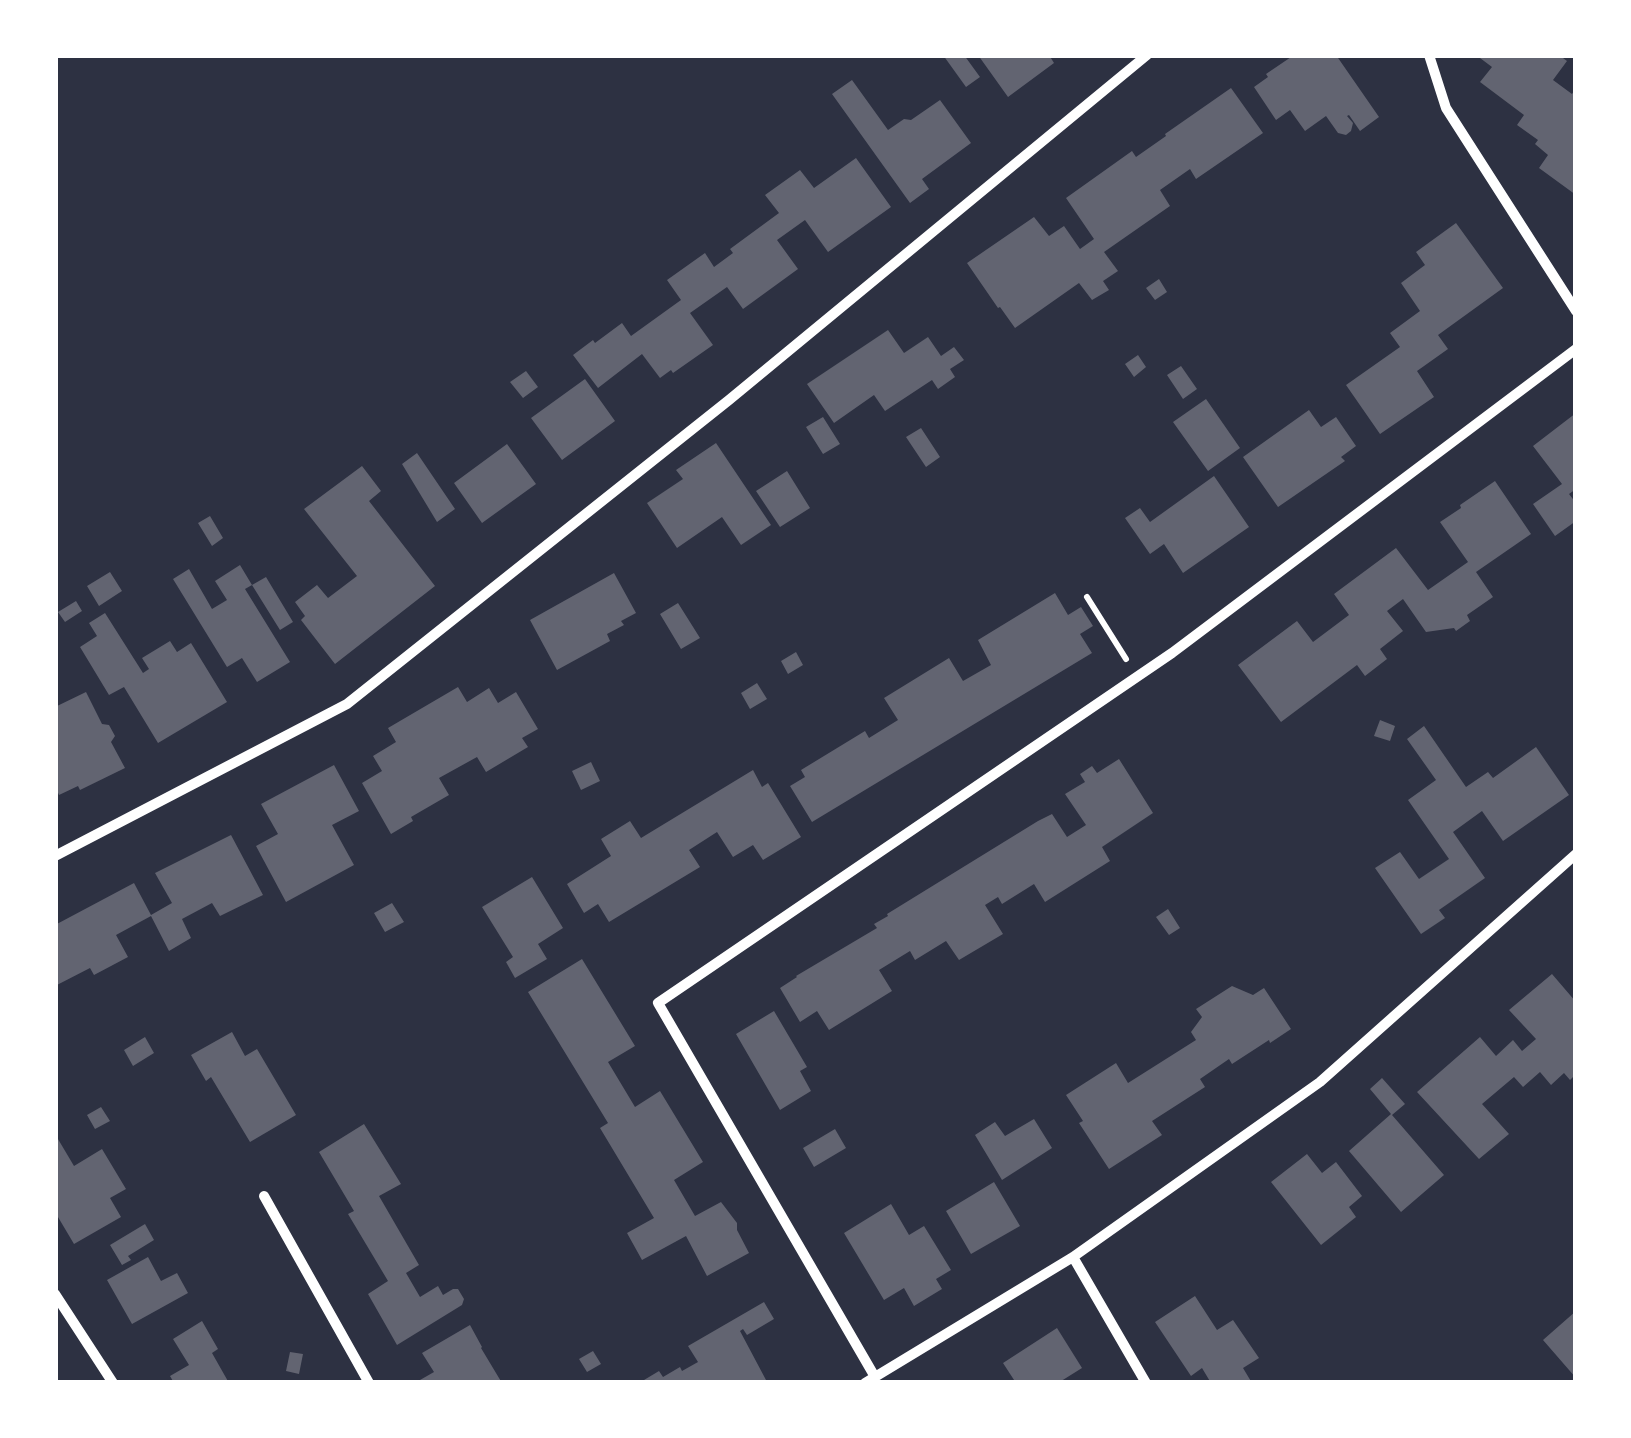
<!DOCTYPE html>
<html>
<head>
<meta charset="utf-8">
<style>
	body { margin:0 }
	#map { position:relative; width:1631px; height:1438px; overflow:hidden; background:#2d3142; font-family:Cabin,sans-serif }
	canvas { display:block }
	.frame { position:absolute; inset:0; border:58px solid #fff; pointer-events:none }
</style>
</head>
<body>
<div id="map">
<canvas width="1631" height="1438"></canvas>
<div class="frame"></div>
</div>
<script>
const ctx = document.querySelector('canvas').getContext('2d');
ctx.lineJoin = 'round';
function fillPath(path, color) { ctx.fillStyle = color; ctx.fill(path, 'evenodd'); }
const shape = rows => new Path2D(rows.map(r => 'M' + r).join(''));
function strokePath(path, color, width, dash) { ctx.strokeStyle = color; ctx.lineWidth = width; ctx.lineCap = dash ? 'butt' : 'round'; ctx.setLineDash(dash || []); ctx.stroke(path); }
fillPath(shape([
	[943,55,964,55,980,77,966,87],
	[978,55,1049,55,1054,63,1008,97],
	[1294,55,1336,55,1379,117,1360,131,1349,115,1347,116,1353,123,1351,131,1346,135,1338,133,1326,116,1305,131,1290,110,1276,120,1254,87,1268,77,1266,74],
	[1476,55,1559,55,1567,61,1553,80,1572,94,1576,88,1576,195,1539,168,1548,155,1535,144,1538,140,1517,125,1524,115,1480,82,1492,67],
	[852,80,888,130,904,119,911,120,940,100,971,143,922,179,929,189,910,203,832,94],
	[1231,88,1263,133,1196,179,1190,169,1160,190,1170,206,1104,252,1118,271,1103,281,1109,290,1092,300,1079,283,1015,328,1000,307,998,308,967,263,1034,217,1049,236,1064,226,1080,249,1094,239,1066,198,1132,151,1136,157,1166,136,1165,134],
	[856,158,891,207,828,252,805,220,777,240,798,269,743,309,727,287,690,313,713,345,673,373,671,370,660,378,642,354,598,388,573,355,593,340,595,343,622,323,631,336,681,300,667,280,705,253,714,267,733,253,730,249,779,213,765,195,800,170,814,188],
	[1456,223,1503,288,1438,335,1448,349,1417,371,1434,397,1380,434,1346,385,1400,347,1390,333,1420,311,1401,283,1425,265,1416,252],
	[1159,279,1167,292,1155,300,1146,288],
	[888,330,904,353,928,337,941,356,954,347,964,360,950,369,955,377,938,389,932,380,885,411,874,395,834,423,807,384],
	[1138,355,1146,367,1134,377,1125,364],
	[1181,366,1197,389,1183,399,1167,375],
	[526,371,538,387,523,398,510,382],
	[585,379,615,421,562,460,531,418],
	[1206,399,1240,448,1208,471,1173,422],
	[1309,410,1321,427,1336,417,1356,446,1341,457,1345,461,1278,507,1243,457],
	[1576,413,1576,489,1569,494,1576,503,1576,521,1555,536,1533,504,1562,484,1533,446],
	[823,417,840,444,823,454,806,427],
	[921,428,940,457,926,467,906,437],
	[716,443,771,525,741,545,722,517,677,548,647,503,683,479,676,470],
	[507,444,536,484,482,523,454,483],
	[417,453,455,509,437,522,402,464],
	[362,466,381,491,369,501,435,586,335,664,301,620,305,616,295,602,317,585,328,598,357,576,304,509],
	[787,471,810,508,780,527,756,491],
	[1214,476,1249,527,1183,573,1164,544,1150,554,1125,518,1140,508,1150,522],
	[1495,481,1531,534,1476,572,1493,597,1467,615,1470,621,1456,631,1454,628,1426,632,1403,599,1387,611,1403,631,1380,649,1387,659,1365,676,1357,665,1281,722,1238,665,1297,621,1313,642,1349,615,1334,594,1396,548,1428,590,1468,562,1440,522,1461,508,1460,505],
	[210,516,223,538,212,546,198,523],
	[240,565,252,585,245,589,290,662,257,682,242,658,227,667,173,579,189,569,212,609,227,600,215,581],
	[110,572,122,591,99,606,87,586],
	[614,573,636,613,621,621,624,625,607,634,610,641,557,670,530,620],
	[266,577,293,622,280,630,252,585],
	[1055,593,1068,615,1081,607,1093,626,1080,634,1092,653,812,822,790,786,805,777,801,770,865,731,869,738,898,720,884,698,949,658,963,681,991,665,978,640],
	[76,601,82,611,65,622,58,612],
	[678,603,700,638,681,649,660,614],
	[105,613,143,673,149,669,142,658,170,641,177,652,191,643,227,702,158,743,124,687,109,695,80,647,97,636,89,623],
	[796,652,803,665,788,674,781,661],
	[757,683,767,699,750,709,741,693],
	[458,687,467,702,489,688,498,703,516,692,538,729,522,738,528,747,486,772,477,757,439,778,449,795,411,817,413,821,391,834,362,783,382,771,373,756,396,742,388,728],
	[86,692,102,724,109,725,115,736,111,742,125,768,80,790,78,786,59,795,55,786,55,707],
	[1380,720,1395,726,1390,741,1374,736],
	[1424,726,1466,787,1488,772,1493,778,1536,747,1569,795,1503,841,1482,811,1453,832,1485,878,1439,910,1445,918,1421,934,1375,868,1400,852,1419,879,1449,859,1408,800,1436,780,1407,739],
	[1119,759,1153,813,1102,847,1110,861,1045,902,1034,884,1002,904,998,897,985,905,1003,934,959,960,946,941,915,960,910,951,879,970,892,991,829,1030,817,1011,800,1022,780,988,797,977,796,976,877,928,874,924,888,916,887,914,1038,821,1052,814,1067,837,1086,825,1065,794,1085,782,1080,774,1092,766,1097,773],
	[591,762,600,781,581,790,572,771],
	[334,765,359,811,332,825,354,865,286,902,256,846,278,834,261,804],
	[753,770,762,787,768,783,801,837,763,860,753,845,733,857,717,832,689,850,700,867,609,922,598,904,584,913,567,884,611,856,601,839,630,821,641,838],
	[231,835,263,895,220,916,212,903,182,919,191,938,169,951,151,916,116,935,128,957,94,975,90,968,55,986,55,925,134,883,151,915,172,903,155,873],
	[532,877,563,928,538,944,547,959,515,978,506,962,513,957,482,907],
	[392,903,404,922,385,932,374,913],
	[1168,909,1180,928,1169,935,1156,917],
	[582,959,635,1046,608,1062,635,1107,660,1091,703,1162,674,1180,695,1216,721,1202,737,1223,737,1230,749,1253,707,1276,686,1236,642,1260,627,1233,654,1218,600,1128,608,1123,528,992],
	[1552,974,1576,1002,1576,1074,1570,1080,1564,1073,1551,1085,1540,1072,1523,1087,1514,1077,1482,1104,1509,1134,1479,1159,1417,1092,1480,1037,1496,1056,1513,1040,1522,1051,1536,1039,1509,1010],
	[1232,986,1253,995,1264,988,1291,1029,1270,1043,1269,1040,1232,1064,1229,1059,1200,1079,1205,1087,1152,1121,1162,1135,1109,1169,1079,1123,1083,1121,1066,1095,1116,1063,1128,1083,1196,1040,1191,1032,1202,1017,1196,1009],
	[774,1011,807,1067,800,1071,811,1091,780,1110,736,1034],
	[232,1032,245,1056,257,1049,296,1115,250,1142,211,1077,206,1081,191,1055],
	[145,1037,154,1053,133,1066,124,1050],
	[1382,1078,1405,1104,1392,1115,1444,1175,1401,1212,1349,1151,1391,1114,1370,1089],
	[101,1107,110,1121,95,1129,87,1115],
	[1034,1119,1052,1148,1002,1180,975,1135,995,1122,1005,1136],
	[364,1124,401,1184,379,1196,419,1265,406,1273,420,1297,438,1286,443,1295,453,1289,458,1289,464,1299,462,1305,397,1345,368,1294,388,1281,348,1214,354,1211,319,1152],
	[835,1129,846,1148,814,1167,803,1148],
	[55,1134,74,1166,102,1149,126,1189,110,1198,121,1217,74,1244,55,1212],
	[1307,1154,1322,1173,1336,1162,1362,1196,1349,1207,1356,1217,1321,1245,1271,1182],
	[994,1182,1020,1226,971,1254,946,1211],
	[891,1204,909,1235,924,1226,951,1270,936,1279,942,1289,914,1306,904,1288,884,1300,844,1233],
	[145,1224,154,1240,128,1256,131,1260,122,1265,110,1245],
	[148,1257,161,1281,177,1273,188,1293,132,1324,107,1280],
	[1195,1296,1217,1330,1233,1320,1259,1358,1243,1368,1252,1383,1211,1383,1202,1368,1191,1376,1155,1322],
	[764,1302,774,1319,747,1335,743,1329,740,1331,766,1380,761,1383,639,1383,659,1371,663,1377,680,1367,682,1371,698,1362,688,1346],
	[1576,1311,1576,1378,1543,1340],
	[202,1321,218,1349,212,1353,229,1383,174,1383,170,1376,189,1365,173,1339],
	[470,1325,482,1347,481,1348,502,1383,422,1383,420,1380,434,1372,422,1353],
	[1057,1328,1082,1368,1058,1383,1016,1383,1003,1363],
	[593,1351,601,1364,587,1372,579,1359],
	[290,1352,303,1354,299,1374,286,1371]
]), '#626471');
strokePath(shape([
	[1087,597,1126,659]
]), '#fff', 6);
strokePath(shape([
	[1429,55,1446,108,1576,311],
	[55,856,347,704,729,400,1147,55],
	[264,1196,369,1383],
	[1073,1257,1146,1383],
	[55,1294,113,1383],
	[875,1377,658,1003,1172,653,1576,349],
	[865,1383,1073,1257,1320,1082,1576,854]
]), '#fff', 10);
</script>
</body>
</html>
